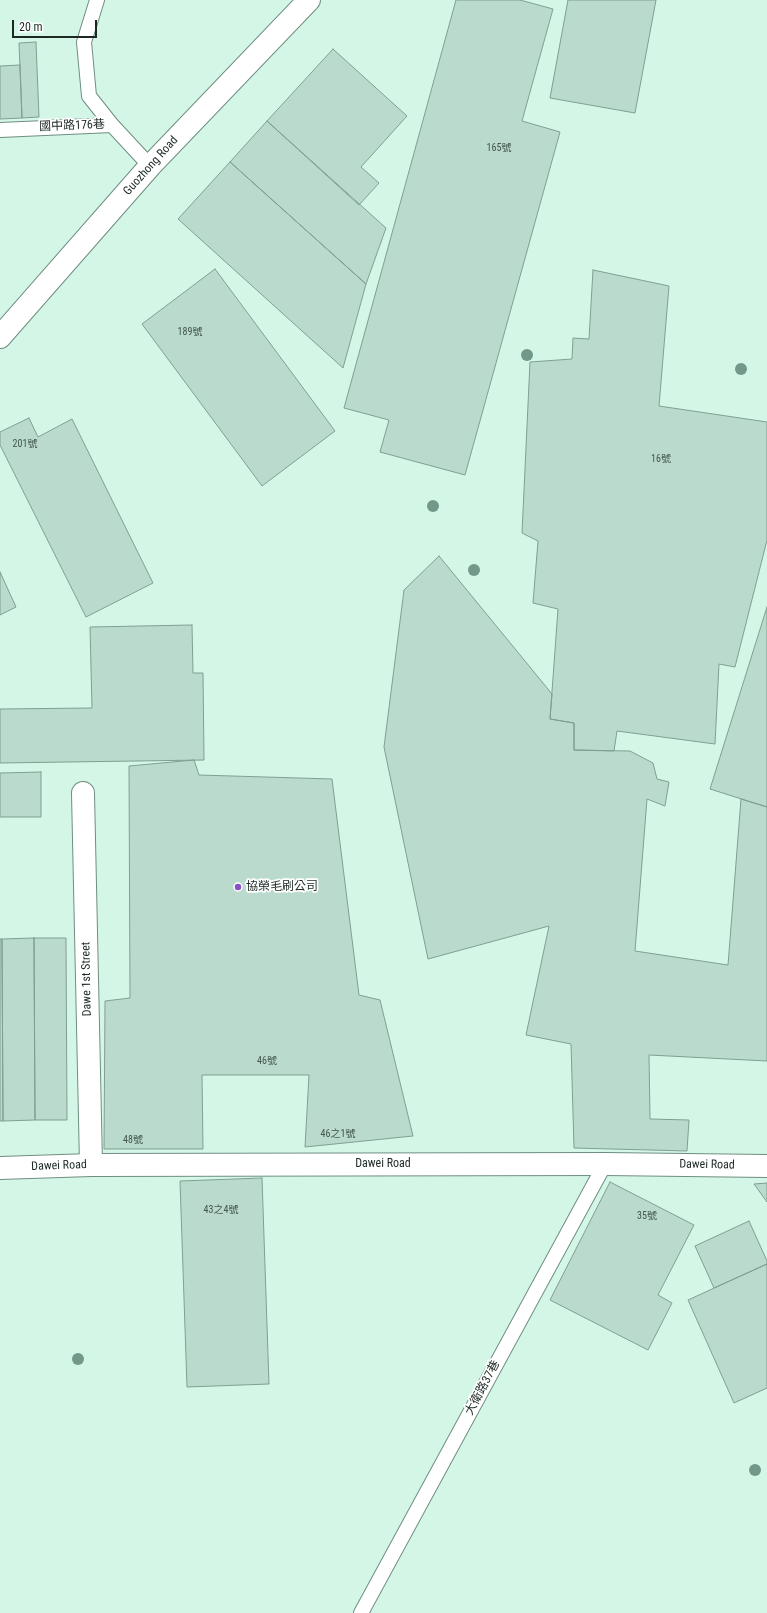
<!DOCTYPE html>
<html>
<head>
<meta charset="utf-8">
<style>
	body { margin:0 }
	#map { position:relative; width:767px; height:1613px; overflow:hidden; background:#d4f6e7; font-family:"Roboto Condensed",sans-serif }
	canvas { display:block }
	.scale { position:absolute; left:12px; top:20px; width:85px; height:18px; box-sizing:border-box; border:2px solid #1c2923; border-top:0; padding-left:5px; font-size:12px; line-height:14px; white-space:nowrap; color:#1c2923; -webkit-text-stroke:3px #fff; paint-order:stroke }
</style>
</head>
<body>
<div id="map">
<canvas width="767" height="1613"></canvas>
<div class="scale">20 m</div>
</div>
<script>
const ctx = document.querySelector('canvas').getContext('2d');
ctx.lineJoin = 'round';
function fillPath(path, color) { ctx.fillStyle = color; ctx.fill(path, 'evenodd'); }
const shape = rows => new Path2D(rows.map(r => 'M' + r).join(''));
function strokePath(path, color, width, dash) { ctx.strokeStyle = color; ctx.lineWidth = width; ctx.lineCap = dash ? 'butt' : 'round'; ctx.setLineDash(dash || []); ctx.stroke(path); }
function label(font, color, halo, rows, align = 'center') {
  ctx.font = font + ' "Roboto Condensed","Noto Sans TC",sans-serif'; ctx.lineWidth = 3.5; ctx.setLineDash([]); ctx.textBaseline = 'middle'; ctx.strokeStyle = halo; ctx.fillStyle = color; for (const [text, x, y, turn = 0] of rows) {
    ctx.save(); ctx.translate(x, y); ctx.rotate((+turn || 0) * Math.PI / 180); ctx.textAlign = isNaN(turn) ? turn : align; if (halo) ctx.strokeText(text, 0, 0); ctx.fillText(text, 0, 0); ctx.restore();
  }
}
const building = shape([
	[456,0,520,0,553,9,522,121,560,132,465,475,380,452,389,420,344,408,456,0],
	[568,0,656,0,635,113,550,98,568,0],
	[36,42,39,117,22,118,19,43,36,42],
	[333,49,407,116,361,167,379,183,359,205,267,121,333,49],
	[20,65,22,118,0,119,0,66,20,65],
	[267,121,386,228,366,284,230,162,267,121],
	[230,162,366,284,343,368,178,219,230,162],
	[215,269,335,431,262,486,142,324,215,269],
	[593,270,669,286,659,406,767,422,767,540,735,667,719,664,715,744,617,731,614,751,574,750,574,723,550,719,558,609,533,603,538,541,522,533,530,362,572,359,573,338,589,339,593,270],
	[29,418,38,437,72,419,153,583,86,617,0,445,0,432,29,418],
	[439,556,552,694,550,719,574,723,574,750,630,751,653,763,657,779,669,782,665,806,647,799,635,951,728,965,741,799,767,807,767,1061,649,1055,650,1119,689,1120,687,1151,574,1148,571,1044,526,1035,549,926,428,959,384,747,404,590,439,556],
	[0,572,16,607,0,615,0,572],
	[767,607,767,807,710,789,767,607],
	[192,625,193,673,203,673,204,760,0,763,0,709,92,708,90,627,192,625],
	[194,760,199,775,332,779,359,995,380,1000,413,1136,305,1147,309,1075,202,1075,203,1149,104,1149,105,1001,130,998,129,766,194,760],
	[41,772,41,817,0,817,0,773,41,772],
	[34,938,66,938,67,1120,35,1120,34,938],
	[34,938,35,1120,3,1121,2,939,34,938],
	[0,939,2,939,3,1121,0,1121,0,939],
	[262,1178,269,1384,187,1387,180,1181,262,1178],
	[610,1182,694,1225,658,1295,672,1303,648,1350,550,1300,610,1182],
	[767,1183,767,1202,754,1184,767,1183],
	[749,1221,767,1261,767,1264,714,1288,695,1246,749,1221],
	[767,1264,767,1388,734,1403,688,1300,767,1264]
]);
fillPath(building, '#b9dacc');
strokePath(building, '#7f9f91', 1);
const service = shape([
	[97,0,84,42,89,96,112,125],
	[0,130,112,125,150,166],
	[361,1613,605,1164]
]);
const minor = shape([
	[83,793,91,1165]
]);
const tertiary = shape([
	[0,337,150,166,309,0],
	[0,1168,91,1165,605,1164,767,1166]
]);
strokePath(service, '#6f8e81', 16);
strokePath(minor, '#6f8e81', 24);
strokePath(tertiary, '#6f8e81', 24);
strokePath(service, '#fff', 14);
strokePath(minor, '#fff', 22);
strokePath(tertiary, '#fff', 22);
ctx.fillStyle = '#729889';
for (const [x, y] of [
	[527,355],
	[741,369],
	[433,506],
	[474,570],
	[78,1359],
	[755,1470]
]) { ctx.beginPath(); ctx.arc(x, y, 6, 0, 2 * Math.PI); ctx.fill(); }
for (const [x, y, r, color] of [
	[238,887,4,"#8851c8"]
]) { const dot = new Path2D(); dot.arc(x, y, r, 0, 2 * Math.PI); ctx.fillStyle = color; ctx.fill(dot); strokePath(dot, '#fff', 1.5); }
label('10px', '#43554d', null, [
	["165號",499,148],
	["189號",190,332],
	["201號",25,444],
	["16號",661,459],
	["46號",267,1061],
	["46之1號",338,1134],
	["48號",133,1140],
	["43之4號",221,1210],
	["35號",647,1216]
]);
label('12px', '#1c2923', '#fff', [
	["國中路176巷",72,126,-2],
	["Guozhong Road",151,166,-48],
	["Dawe 1st Street",87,979,-91],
	["Dawei Road",383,1164],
	["Dawei Road",707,1165,1],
	["Dawei Road",59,1166,-2],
	["大衛路37巷",483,1388,-62]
]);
label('12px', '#1c2923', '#fff', [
	["協榮毛刷公司",246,887]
], 'left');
</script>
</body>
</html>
